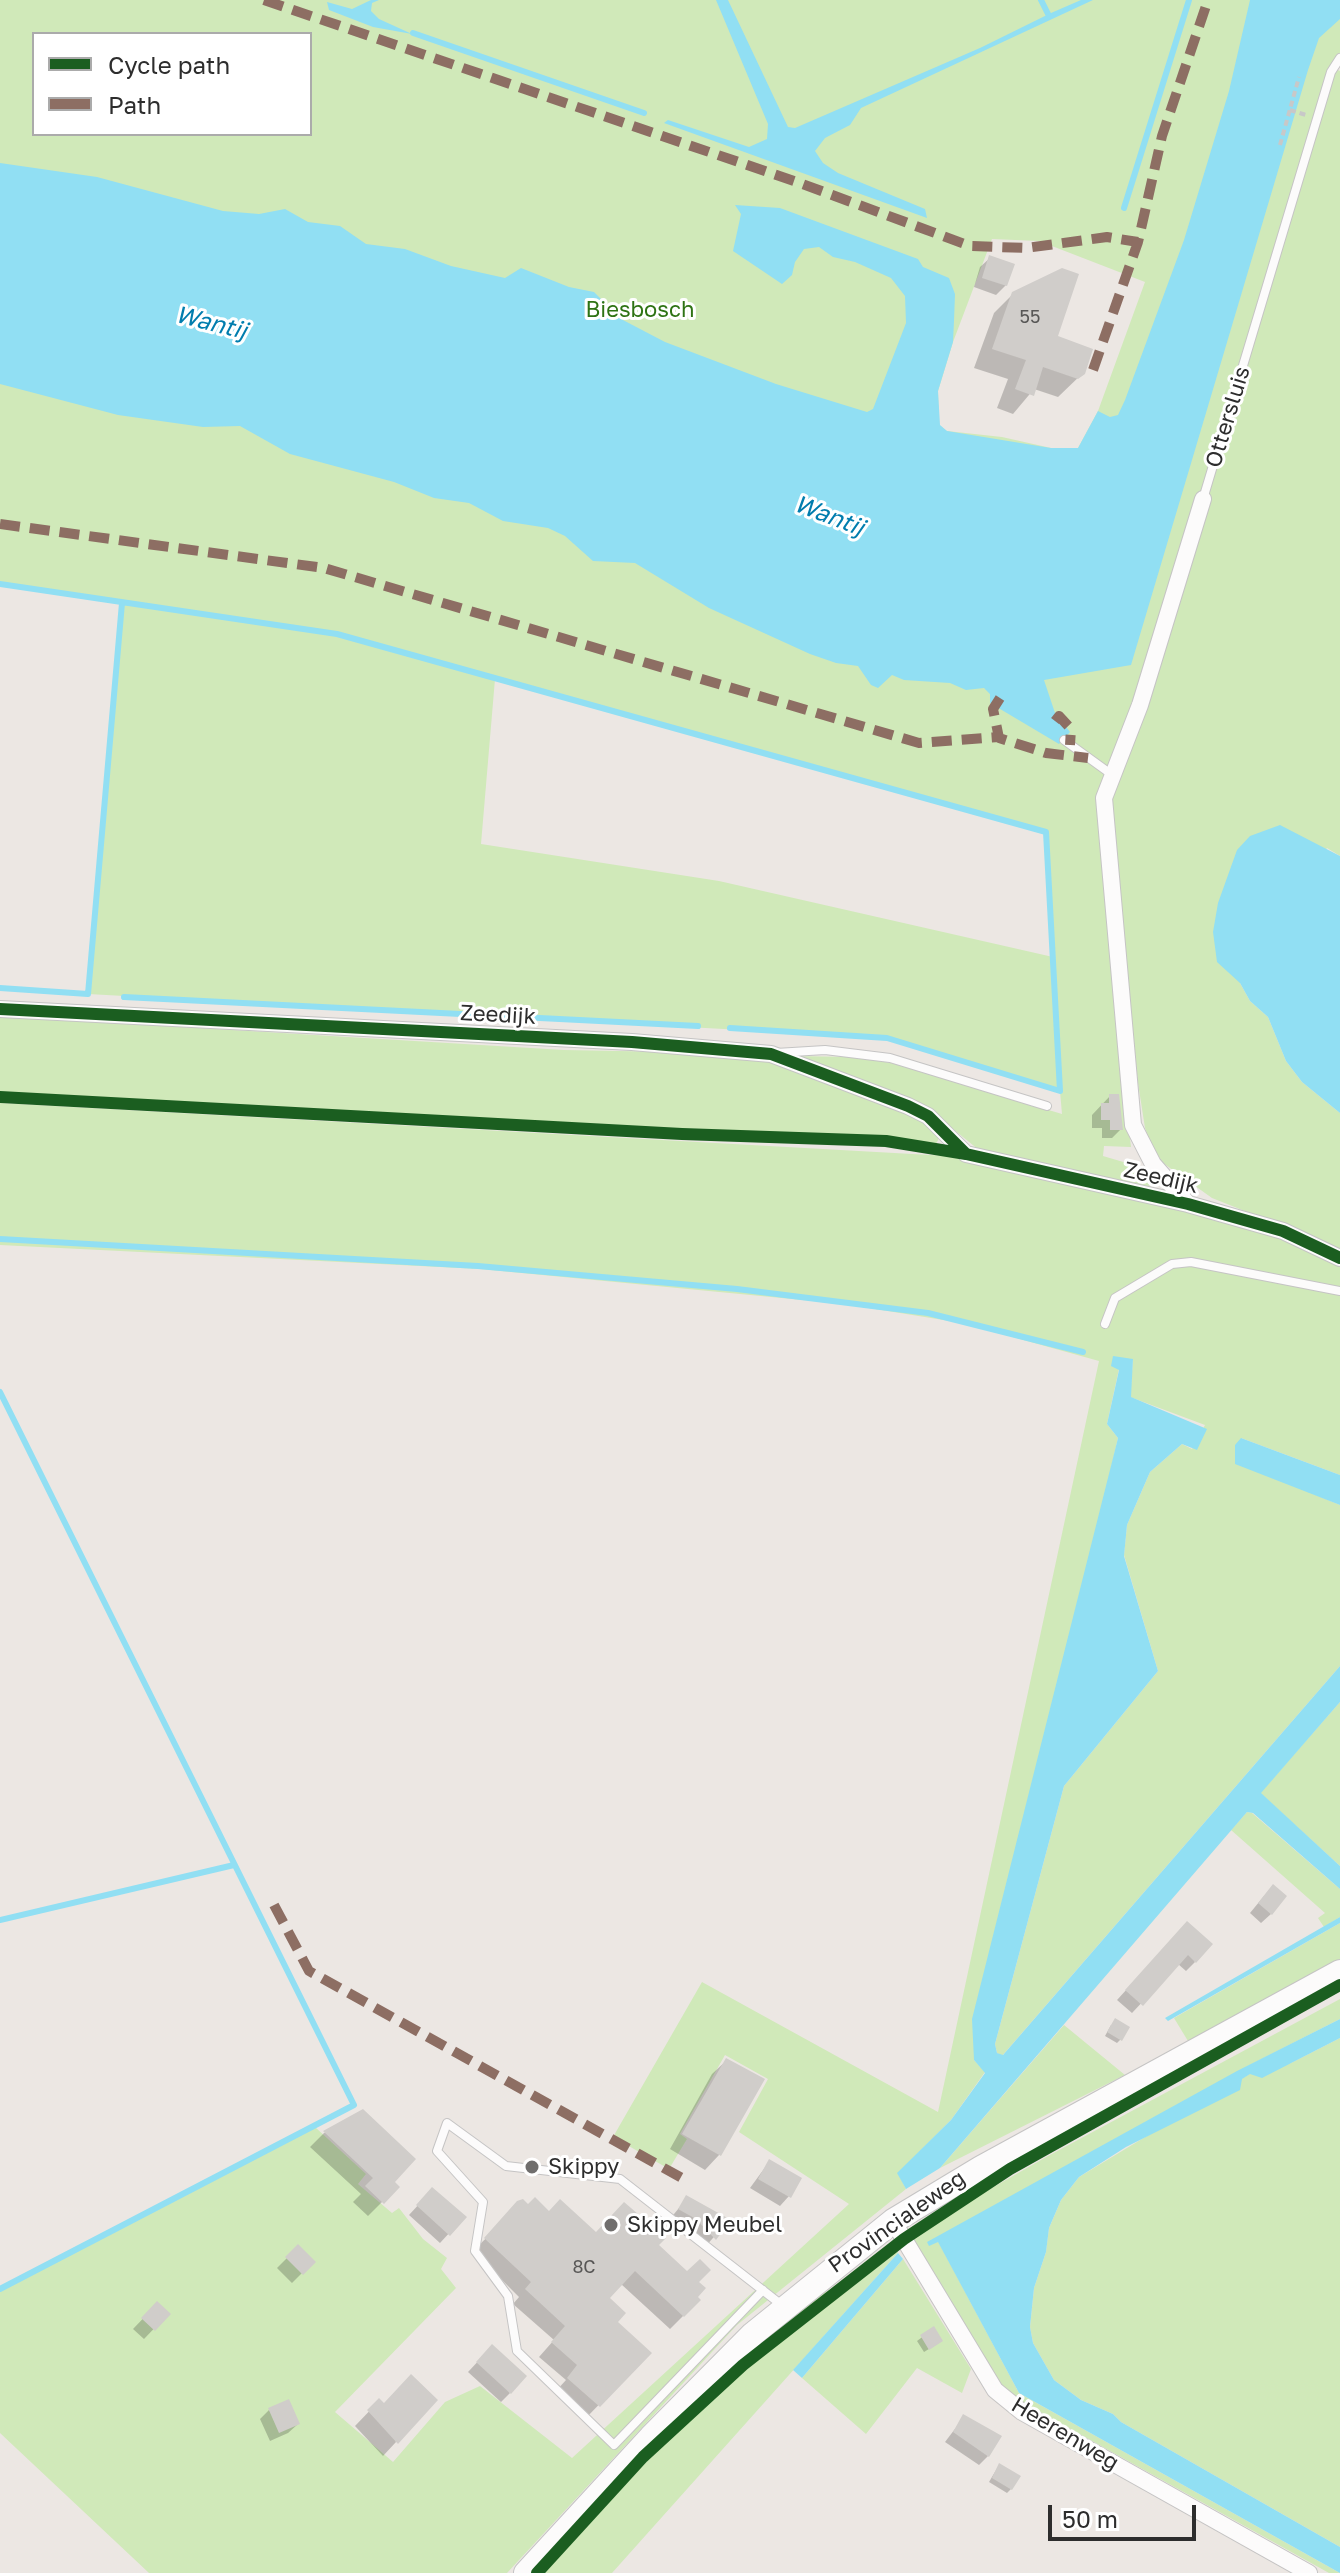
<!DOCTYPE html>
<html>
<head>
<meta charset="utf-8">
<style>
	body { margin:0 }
	#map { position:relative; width:1340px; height:2573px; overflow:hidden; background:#ece7e3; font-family:"Golos Text",sans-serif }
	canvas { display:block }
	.legend { position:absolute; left:32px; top:32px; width:280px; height:104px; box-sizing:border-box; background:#fff; border:2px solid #ababab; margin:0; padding:10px 14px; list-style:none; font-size:24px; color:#2d2d2d }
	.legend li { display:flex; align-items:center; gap:16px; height:40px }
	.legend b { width:40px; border:2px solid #ababab }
	.scale { position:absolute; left:1048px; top:2505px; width:148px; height:36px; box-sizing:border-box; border:4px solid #2d2d2d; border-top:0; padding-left:10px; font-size:24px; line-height:28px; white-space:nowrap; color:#2d2d2d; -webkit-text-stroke:6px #fff; paint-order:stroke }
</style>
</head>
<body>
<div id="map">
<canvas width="1340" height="2573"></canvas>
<ul class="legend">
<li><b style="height:10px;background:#1b5e20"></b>Cycle path</li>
<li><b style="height:10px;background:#8d6e63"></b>Path</li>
</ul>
<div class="scale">50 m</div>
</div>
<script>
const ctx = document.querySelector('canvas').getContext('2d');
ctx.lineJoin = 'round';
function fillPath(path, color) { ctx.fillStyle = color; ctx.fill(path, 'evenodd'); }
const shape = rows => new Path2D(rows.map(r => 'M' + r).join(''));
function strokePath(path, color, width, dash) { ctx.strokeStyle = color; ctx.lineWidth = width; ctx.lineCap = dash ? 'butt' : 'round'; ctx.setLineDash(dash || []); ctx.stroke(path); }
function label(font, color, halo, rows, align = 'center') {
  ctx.font = font + ' "Golos Text",sans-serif'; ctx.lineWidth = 6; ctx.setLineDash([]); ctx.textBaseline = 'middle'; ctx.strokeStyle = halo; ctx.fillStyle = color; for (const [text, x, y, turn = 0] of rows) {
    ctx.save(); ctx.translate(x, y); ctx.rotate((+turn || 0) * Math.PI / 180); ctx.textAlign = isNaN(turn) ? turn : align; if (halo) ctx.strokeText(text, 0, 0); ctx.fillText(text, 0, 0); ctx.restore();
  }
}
fillPath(shape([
	[0,0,1340,0,1340,55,1332,67,1340,71,1340,856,1327,848,1240,983,1250,1001,1268,1017,1286,1061,1302,1082,1340,1113,1340,1254,1300,1233,1212,1198,1163,1163,1152,1147,1145,1128,1138,1083,1110,805,1131,748,1108,766,1122,1070,1131,1147,1104,1146,1103,1156,1147,1169,1154,1179,1146,1191,979,1150,953,1129,794,1056,853,1057,891,1063,1062,1114,1060,1091,887,1038,88,994,122,603,0,584],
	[34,34,310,34,310,134,34,134],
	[992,239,1039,241,1145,282,1098,411,1078,448,1051,448,1002,437,947,431,939,425,938,391,953,342],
	[495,679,1046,832,1053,957,719,881,481,844],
	[0,1016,564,1050,728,1053,758,1058,894,1105,929,1125,939,1138,936,1144,0,1092],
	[0,1103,948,1156,1241,1224,1289,1241,1340,1267,1340,1475,1241,1438,1292,1485,1340,1505,1340,1666,1002,2056,997,2053,995,2044,1064,1786,1158,1671,1124,1555,1127,1525,1150,1472,1182,1444,1192,1449,1205,1425,1130,1397,1133,1359,1119,1369,1107,1424,1118,1438,974,2060,985,2072,951,2120,898,2173,906,2189,737,2325,507,2573,149,2573,0,2433,0,2288,315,2127,366,2174,358,2184,392,2213,399,2208,423,2239,447,2258,441,2269,456,2288,335,2412,393,2462,445,2402,480,2386,572,2458,849,2204,739,2132,768,2079,725,2055,680,2134,687,2139,669,2169,613,2137,702,1982,938,2112,1099,1361,962,1323,844,1304,480,1269,0,1245],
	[1340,1702,1340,1866,1260,1793],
	[1247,1812,1252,1813,1340,1889,1340,1917,1324,1927,1318,1918,1325,1913,1231,1830],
	[1340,1923,1340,1959,1188,2041,1174,2018],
	[1340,1999,1340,2019,1248,2066,938,2241,1019,2393,1340,2573,1329,2573,997,2388,909,2239,939,2218,1048,2156],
	[1064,2025,1125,2075,940,2168],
	[1340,2038,1340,2547,1121,2422,1113,2414,1081,2400,1054,2380,1033,2343,1030,2327,1034,2288,1046,2252,1049,2228,1061,2200,1079,2177,1251,2073,1291,2063],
	[897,2249,898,2253,612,2573,542,2573,743,2355,802,2304,859,2275],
	[903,2259,971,2369,962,2393,917,2368,866,2434,802,2378]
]), '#d0e9b9');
fillPath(shape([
	[371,0,379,0,372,3,371,11,379,19,412,34,373,27,329,10,327,2,352,9],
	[716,0,728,0,788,127,795,128,980,48,1051,13,1081,0,1093,0,861,108,850,125,825,138,815,151,823,163,838,173,925,209,927,218,664,123,668,120,749,147,767,139,768,124],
	[1250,0,1340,0,1340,19,1319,38,1308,70,1131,665,1044,680,1055,713,1070,732,1059,744,990,703,990,694,984,688,966,690,950,683,904,680,892,675,878,688,871,685,858,666,836,663,810,654,709,608,635,563,593,561,565,536,548,528,503,521,469,503,434,498,394,482,290,454,240,426,203,427,118,415,0,384,0,163,97,177,223,211,259,214,285,209,308,222,340,226,366,244,405,249,451,266,505,278,521,268,569,287,594,292,621,319,665,342,776,384,867,412,873,409,906,323,905,296,891,278,855,262,833,257,819,247,804,249,795,262,792,275,782,284,733,251,741,214,735,205,780,208,918,259,923,267,949,278,955,294,954,321,953,342,938,391,940,425,947,431,1051,448,1078,448,1098,411,1110,417,1118,415,1125,400,1184,240,1229,91],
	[1280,825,1340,856,1340,1113,1302,1082,1286,1061,1268,1017,1250,1001,1240,983,1217,962,1213,932,1218,903,1237,850,1250,836],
	[1113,1356,1133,1359,1131,1397,1207,1429,1197,1450,1182,1444,1150,1472,1127,1525,1124,1556,1158,1671,1064,1786,995,2044,997,2053,1003,2055,1340,1666,1340,1702,1261,1793,1340,1866,1340,1889,1253,1813,1247,1812,940,2168,906,2189,897,2173,951,2120,985,2073,974,2060,972,2019,1118,1438,1107,1424,1119,1370,1111,1366],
	[1241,1438,1340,1475,1340,1505,1235,1464,1235,1445],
	[1340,1917,1340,1923,1168,2021,1165,2018],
	[1340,2019,1340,2038,1262,2078,1250,2074,1242,2079,1240,2090,1126,2147,1079,2177,1061,2200,1049,2228,1046,2252,1034,2288,1030,2327,1033,2343,1054,2380,1081,2400,1113,2414,1121,2422,1340,2547,1340,2573,1019,2393,938,2242,929,2246,927,2242,1237,2071],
	[898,2253,903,2259,802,2378,793,2370]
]), '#91dff3');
fillPath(shape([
	[990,258,1006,285,996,295,974,287,980,267],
	[1013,294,1083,373,1058,397,1034,389,1013,414,997,408,1008,379,974,368,994,313],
	[1110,1096,1121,1129,1112,1138,1102,1138,1102,1128,1092,1128,1092,1115],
	[1264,1896,1271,1914,1261,1923,1250,1913],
	[1178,1933,1195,1962,1186,1971,1178,1964,1132,2013,1117,2000],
	[1111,2025,1121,2039,1117,2043,1105,2036],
	[727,2060,762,2080,719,2155,705,2170,670,2149,712,2074],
	[362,2112,397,2187,368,2216,353,2202,361,2194,310,2147,324,2133],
	[769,2162,789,2196,780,2206,750,2188],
	[432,2190,464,2217,440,2243,409,2215],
	[687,2198,728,2221,705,2247,670,2219],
	[523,2202,595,2234,656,2245,697,2282,683,2316,670,2329,621,2284,607,2298,615,2322,649,2353,585,2419,555,2392,566,2380,539,2357,554,2340,513,2304,519,2297,473,2251],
	[298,2247,313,2262,292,2283,277,2268],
	[157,2304,168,2314,144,2339,133,2329],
	[933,2329,937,2344,924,2352,917,2341],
	[483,2356,510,2393,501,2402,468,2372],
	[379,2401,396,2442,383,2456,355,2426],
	[269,2410,298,2424,288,2433,270,2441,260,2419],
	[964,2417,988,2456,979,2465,945,2442],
	[999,2465,1011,2489,1007,2493,989,2482]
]), '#0003');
strokePath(shape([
	[1041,0,1048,14],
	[413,33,644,113],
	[1124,208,1189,0],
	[0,584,337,634,1046,832,1060,1091,887,1038,730,1028],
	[0,988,88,994,122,603],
	[124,997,698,1026],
	[0,1239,478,1266,737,1289,928,1313,1083,1352],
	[0,1392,354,2105,0,2289],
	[0,1920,234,1865]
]), '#91dff3', 6);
fillPath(shape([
	[989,255,1015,264,1007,286,982,278],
	[1062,268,1079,274,1058,336,1093,349,1085,374,1078,379,1043,367,1034,396,1015,389,1026,360,992,349,1012,292],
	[1109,1094,1119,1094,1123,1130,1110,1130,1110,1120,1101,1120,1101,1103,1109,1103],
	[1273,1884,1287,1896,1272,1915,1258,1903],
	[1187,1921,1213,1944,1196,1963,1188,1955,1143,2006,1125,1990],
	[1115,2018,1130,2027,1122,2041,1107,2032],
	[726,2058,765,2079,721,2156,682,2134],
	[363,2109,416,2159,395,2182,400,2187,384,2204,365,2186,373,2178,323,2131],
	[769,2159,802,2178,791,2198,758,2179],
	[432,2187,467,2217,450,2236,416,2205],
	[686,2195,731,2220,716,2240,696,2219,678,2209],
	[535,2197,549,2211,560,2199,596,2232,624,2202,666,2238,659,2245,687,2271,700,2259,711,2270,699,2282,706,2288,698,2297,701,2300,684,2317,635,2271,610,2298,626,2313,618,2322,652,2353,600,2407,567,2378,577,2365,551,2342,565,2326,525,2289,531,2282,484,2238,517,2201,523,2199,528,2204],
	[298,2244,316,2262,303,2275,285,2257],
	[157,2301,171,2314,155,2331,141,2318],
	[934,2326,943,2341,929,2350,920,2335],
	[492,2344,527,2376,511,2394,476,2362],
	[411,2374,438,2400,398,2444,367,2410,379,2398,384,2403],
	[289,2399,300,2424,279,2433,268,2408],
	[963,2414,1002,2436,989,2457,953,2432],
	[999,2463,1021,2476,1012,2490,992,2478]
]), '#d0cdca');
const lane = shape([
	[1203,499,1331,72,1340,58],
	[1064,740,1111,774],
	[776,1053,825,1050,890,1058,1047,1106],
	[1105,1324,1115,1298,1172,1264,1191,1262,1340,1291],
	[763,2290,614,2445,517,2351,508,2296,475,2251,483,2202,437,2151,447,2123,506,2166,620,2179,783,2306]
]);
const street = shape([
	[0,1009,632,1042,771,1054,908,1106,928,1116,966,1154,1188,1204,1283,1231,1340,1258],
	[1188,1204,1153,1164,1133,1125,1104,798,1140,705,1203,499],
	[893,2221,995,2390,1022,2412,1309,2573]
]);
const secondary = shape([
	[526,2573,651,2437,753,2334,893,2221,981,2168,1340,1972]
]);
strokePath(lane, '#c5c4c4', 10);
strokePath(street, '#c5c4c4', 18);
strokePath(secondary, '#c5c4c4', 26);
strokePath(shape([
	[1290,110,1306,115],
	[1280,145,1299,77]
]), '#c8c8c8', 4, [6, 4]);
strokePath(lane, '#fcfbfb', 8);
strokePath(street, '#fcfbfb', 16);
strokePath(secondary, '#fcfbfb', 24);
strokePath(shape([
	[264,0,797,182,970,246,1026,248,1107,237,1138,242],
	[1093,370,1138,242,1162,136,1208,0],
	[0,524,324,568,919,743,999,737],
	[1000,698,993,709,999,738,1046,753,1088,758],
	[1055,721,1059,716,1071,729,1070,745],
	[274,1905,309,1971,689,2182]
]), '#8d6e63', 10, [20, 10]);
strokePath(shape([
	[0,1009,632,1042,771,1054,908,1106,928,1116,966,1154],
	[0,1097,682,1134,886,1141,966,1154,1188,1204,1283,1231,1340,1258],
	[537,2573,643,2457,743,2365,904,2239,1010,2169,1340,1985]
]), '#1b5e20', 12);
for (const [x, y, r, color] of [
	[532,2167,8,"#706e6d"],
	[611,2225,8,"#706e6d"]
]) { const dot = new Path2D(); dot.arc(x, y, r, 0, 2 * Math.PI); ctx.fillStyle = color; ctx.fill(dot); strokePath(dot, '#fff', 3); }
label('18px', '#585756', null, [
	["55",1030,317],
	["8C",584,2267]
]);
label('22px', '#2e7314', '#fff', [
	["Biesbosch",640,310]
]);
label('22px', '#2d2d2d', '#fff', [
	["Ottersluis",1228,417,-73],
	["Zeedijk",498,1015,3],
	["Zeedijk",1161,1178,13],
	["Provincialeweg",897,2222,-35],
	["Heerenweg",1065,2434,31]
]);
label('22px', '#2d2d2d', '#fff', [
	["Skippy",548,2167],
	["Skippy Meubel",627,2225]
], 'left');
label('italic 24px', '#017dae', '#fff', [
	["Wantij",211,323,14],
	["Wantij",829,516,21]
]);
</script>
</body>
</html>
